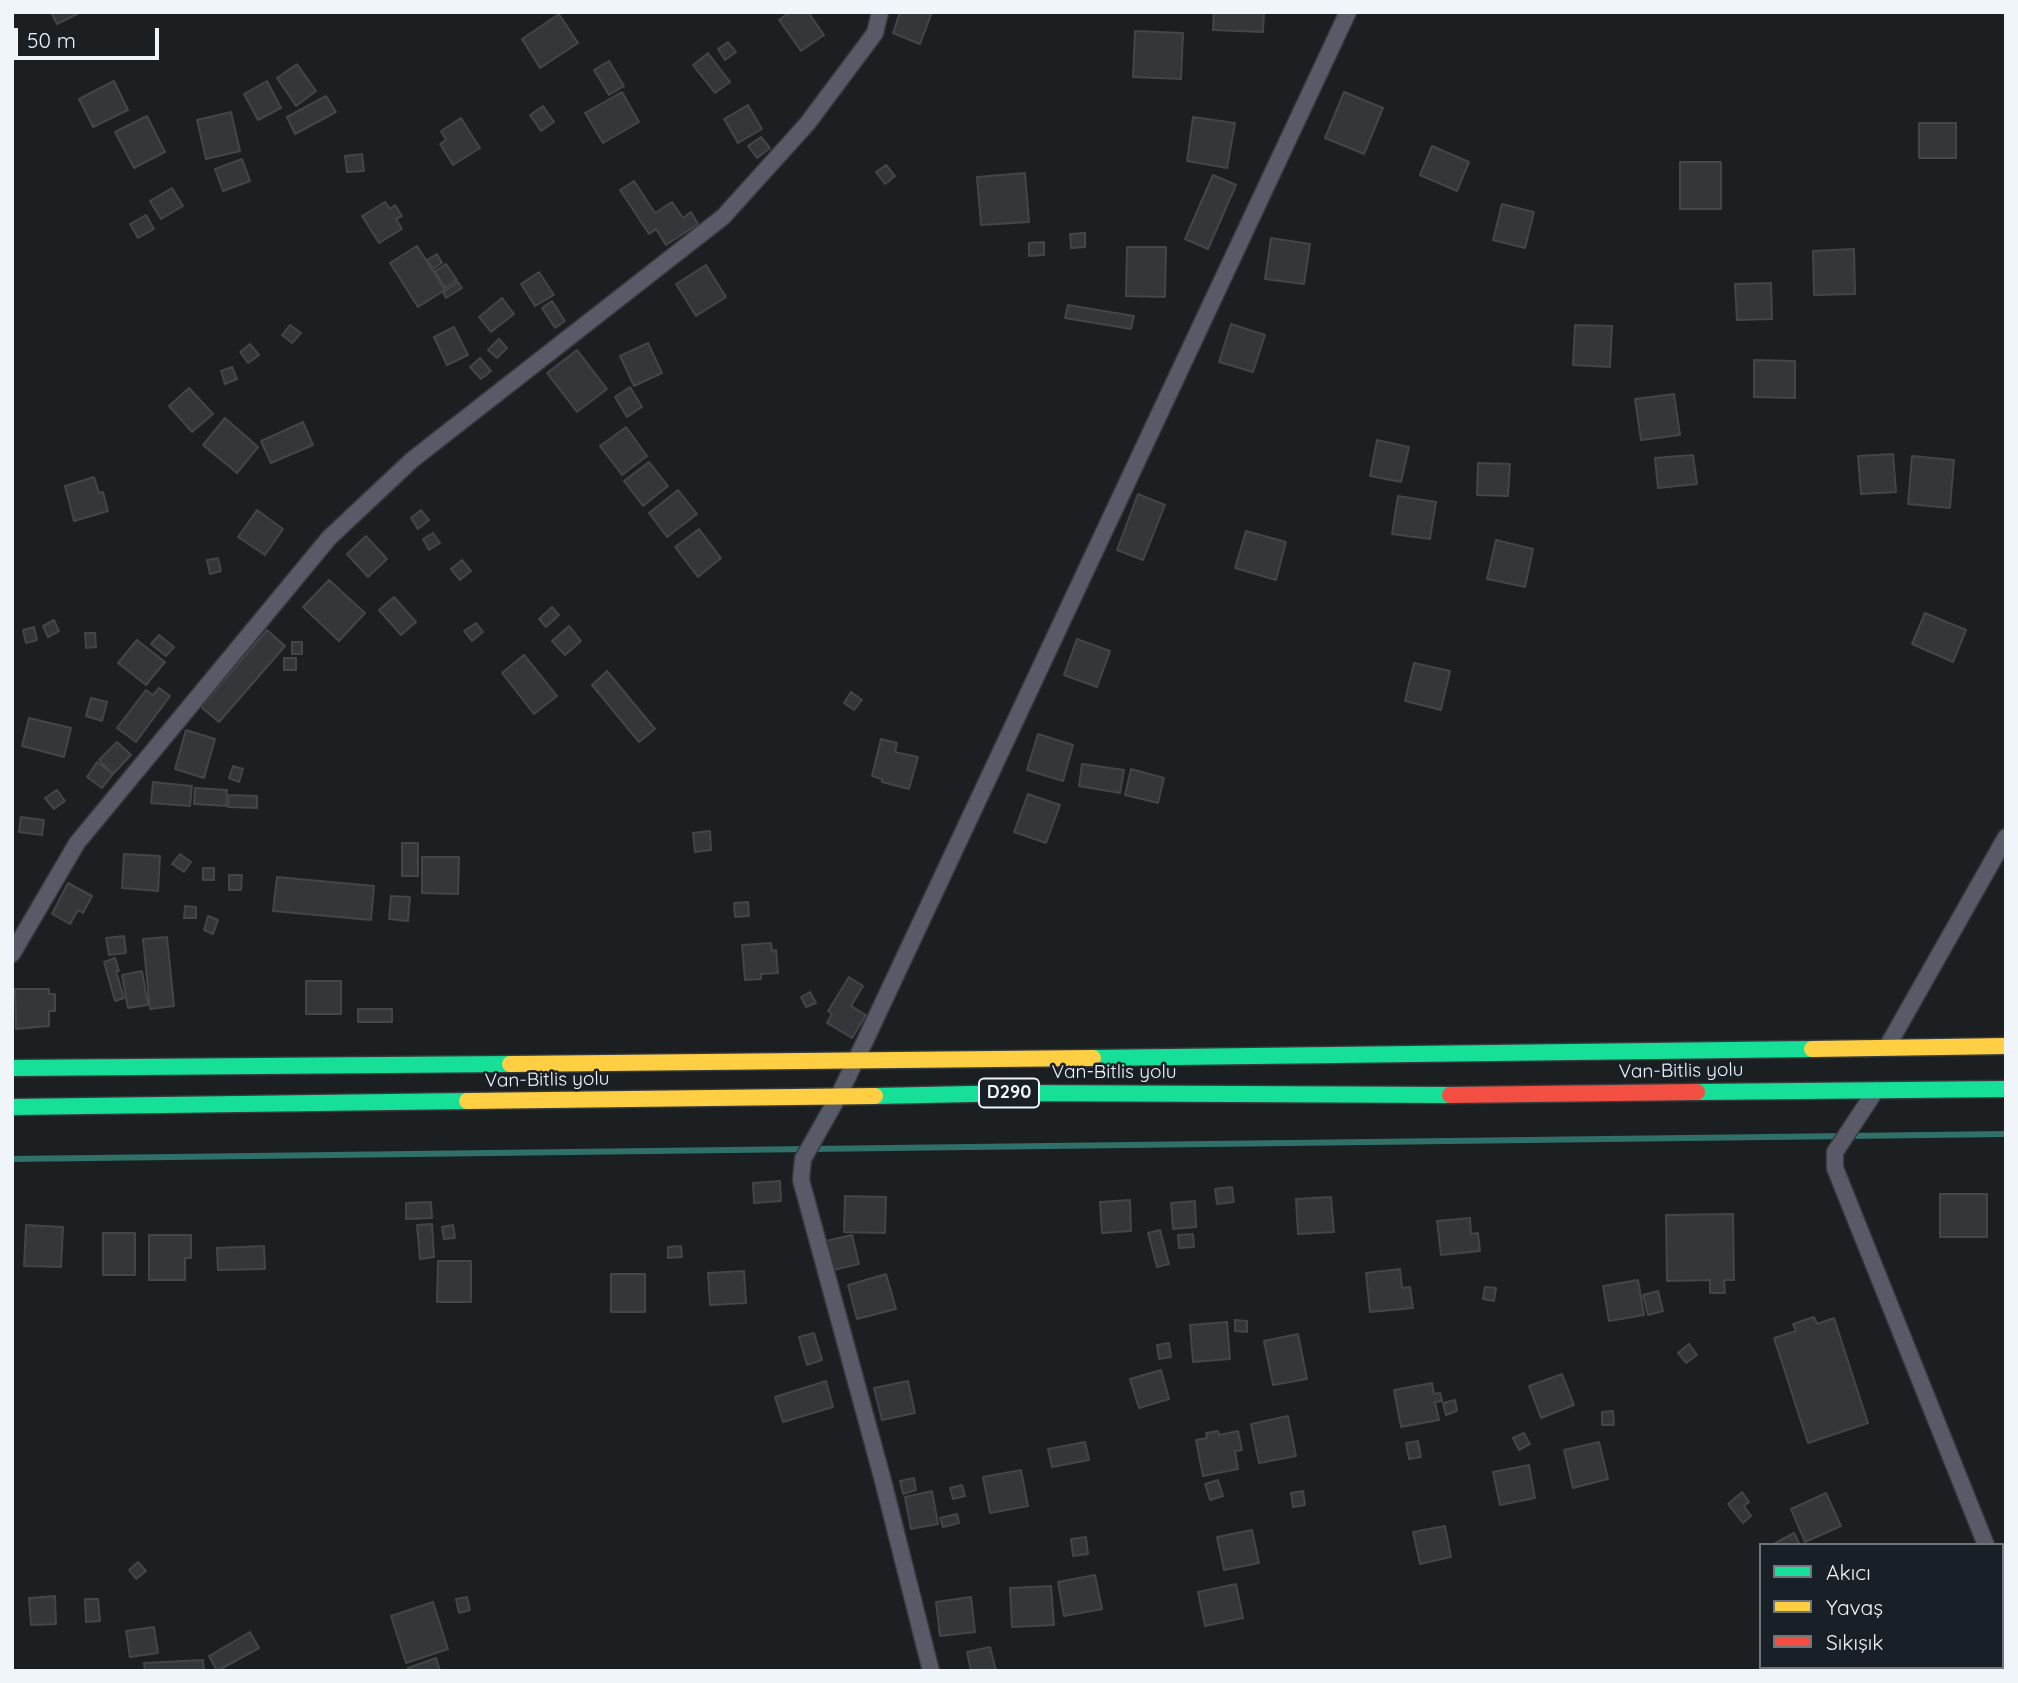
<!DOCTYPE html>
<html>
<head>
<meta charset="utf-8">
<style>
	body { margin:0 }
	#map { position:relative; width:2018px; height:1683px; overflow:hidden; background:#1c1f22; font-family:Quicksand,sans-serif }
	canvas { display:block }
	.frame { position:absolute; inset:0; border:14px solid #f0f5fa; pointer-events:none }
	.legend { position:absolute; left:1759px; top:1543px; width:245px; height:126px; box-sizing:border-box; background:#181f26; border:2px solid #6e757b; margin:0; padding:9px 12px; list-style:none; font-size:21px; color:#f0f5fa }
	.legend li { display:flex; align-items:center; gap:14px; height:35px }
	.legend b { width:35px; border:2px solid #6e757b }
	.scale { position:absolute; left:14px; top:28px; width:145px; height:32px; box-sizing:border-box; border:4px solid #f0f5fa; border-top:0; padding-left:9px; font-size:21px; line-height:24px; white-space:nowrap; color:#f0f5fa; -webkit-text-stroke:5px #181f26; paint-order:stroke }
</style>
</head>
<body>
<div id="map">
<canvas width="2018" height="1683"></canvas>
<div class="frame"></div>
<ul class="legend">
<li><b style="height:9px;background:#16e098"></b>Akıcı</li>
<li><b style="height:9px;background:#ffcf43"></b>Yavaş</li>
<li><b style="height:9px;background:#f24e42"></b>Sıkışık</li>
</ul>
<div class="scale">50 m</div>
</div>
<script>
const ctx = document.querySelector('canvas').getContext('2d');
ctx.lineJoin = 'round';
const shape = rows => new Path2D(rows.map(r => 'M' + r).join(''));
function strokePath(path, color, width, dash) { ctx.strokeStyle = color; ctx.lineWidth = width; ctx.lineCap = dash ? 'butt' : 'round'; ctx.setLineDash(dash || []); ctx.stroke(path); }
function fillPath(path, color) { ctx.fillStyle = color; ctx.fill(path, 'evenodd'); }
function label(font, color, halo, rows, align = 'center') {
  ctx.font = font + ' Quicksand,sans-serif'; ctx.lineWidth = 5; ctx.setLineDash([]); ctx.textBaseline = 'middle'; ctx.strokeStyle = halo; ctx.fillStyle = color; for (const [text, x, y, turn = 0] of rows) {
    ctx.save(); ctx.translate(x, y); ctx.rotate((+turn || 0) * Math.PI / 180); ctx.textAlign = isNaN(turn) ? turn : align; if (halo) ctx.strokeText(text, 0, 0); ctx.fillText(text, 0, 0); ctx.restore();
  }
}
strokePath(shape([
	[12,1159,2006,1134]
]), '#307068', 6);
const building = shape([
	[51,12,81,12,57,24,51,12],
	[790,12,808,12,824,35,801,51,779,20,790,12],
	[900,12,932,12,920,44,893,33,900,12],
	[1214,12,1264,12,1263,32,1213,30,1214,12],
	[559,14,578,43,540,68,522,39,559,14],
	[1135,31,1183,33,1181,79,1133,77,1135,31],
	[728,42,736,52,725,60,718,49,728,42],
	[708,53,730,82,715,93,693,65,708,53],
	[609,61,624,86,609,95,594,70,609,61],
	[297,64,316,91,296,106,277,78,297,64],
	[114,81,128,110,93,127,79,99,114,81],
	[267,81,281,108,258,120,244,94,267,81],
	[622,92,639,122,603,143,585,113,622,92],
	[1344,92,1383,108,1364,154,1325,138,1344,92],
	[326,96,336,112,295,134,287,117,326,96],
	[748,105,762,129,738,143,724,119,748,105],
	[543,106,554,122,541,131,530,115,543,106],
	[231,112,240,151,206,159,197,120,231,112],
	[147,116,165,152,134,168,115,132,147,116],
	[1193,117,1235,123,1227,168,1187,161,1193,117],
	[461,118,480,148,453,165,440,144,446,140,441,131,461,118],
	[1919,123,1956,123,1956,158,1919,158,1919,123],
	[761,137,770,148,757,158,748,146,761,137],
	[1432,146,1469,162,1457,191,1420,175,1432,146],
	[362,154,364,171,347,172,345,156,362,154],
	[242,159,250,181,223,191,215,169,242,159],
	[1680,162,1721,162,1721,209,1680,209,1680,162],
	[886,165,895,176,885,184,876,172,886,165],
	[1025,173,1029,222,981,225,977,177,1025,173],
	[1213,175,1236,185,1208,249,1185,239,1213,175],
	[634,181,655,213,672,202,683,218,691,212,698,224,666,245,656,229,649,234,620,190,634,181],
	[172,188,183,206,161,219,150,201,172,188],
	[385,202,390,209,395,205,402,216,396,219,402,229,379,243,362,216,385,202],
	[1502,204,1534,212,1525,248,1493,240,1502,204],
	[146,215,154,229,138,238,130,224,146,215],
	[1085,233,1085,247,1071,248,1070,234,1085,233],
	[1271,238,1310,244,1304,284,1265,279,1271,238],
	[1044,242,1044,255,1029,256,1029,243,1044,242],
	[417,246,445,290,418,307,390,263,417,246],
	[1127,247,1166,247,1165,297,1126,296,1127,247],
	[1854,249,1855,294,1814,295,1813,251,1854,249],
	[437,254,442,263,433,269,427,260,437,254],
	[446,264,457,280,445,288,435,271,446,264],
	[706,265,726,297,696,316,676,284,706,265],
	[539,272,554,295,535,306,521,284,539,272],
	[458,282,462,288,446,298,443,292,458,282],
	[1771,283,1772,319,1737,320,1735,284,1771,283],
	[502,298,514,314,491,332,479,317,502,298],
	[552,301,565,321,555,328,542,308,552,301],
	[1068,305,1134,316,1131,329,1065,318,1068,305],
	[1231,324,1265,335,1253,372,1219,362,1231,324],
	[290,325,301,333,292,343,282,335,290,325],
	[1575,325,1612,326,1610,367,1573,365,1575,325],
	[454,327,468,355,447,365,434,337,454,327],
	[499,339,507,348,497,358,488,350,499,339],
	[648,343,662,373,634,386,620,356,648,343],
	[250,344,259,355,248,363,240,352,250,344],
	[577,350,607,389,577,412,547,373,577,350],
	[480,358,491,371,481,379,470,367,480,358],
	[1754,360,1795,361,1795,398,1754,397,1754,360],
	[232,367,237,379,225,384,221,371,232,367],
	[630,387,642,407,627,417,615,397,630,387],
	[189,388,213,414,192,432,169,406,189,388],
	[1674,394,1680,435,1641,440,1635,399,1674,394],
	[225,418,258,447,237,473,203,445,225,418],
	[303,422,313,445,271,463,261,441,303,422],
	[626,427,647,456,622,475,600,446,626,427],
	[1377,440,1409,447,1401,482,1370,476,1377,440],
	[1893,454,1896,492,1861,494,1858,456,1893,454],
	[1693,455,1697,484,1658,488,1655,458,1693,455],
	[1912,456,1954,460,1950,508,1908,504,1912,456],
	[649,462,668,486,643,506,624,481,649,462],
	[1478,463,1510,464,1508,496,1477,495,1478,463],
	[94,477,99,493,103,492,108,511,74,521,65,486,94,477],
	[678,490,697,514,667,537,649,513,678,490],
	[1138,494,1165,505,1143,560,1117,550,1138,494],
	[1398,496,1436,502,1430,539,1392,534,1398,496],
	[257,510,283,529,265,555,238,537,257,510],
	[421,510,429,520,418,529,411,518,421,510],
	[699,529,721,558,698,577,675,547,699,529],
	[1246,531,1286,542,1276,580,1235,568,1246,531],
	[433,533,440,543,429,550,423,539,433,533],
	[366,536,387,559,368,577,347,554,366,536],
	[1496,540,1533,549,1525,587,1487,579,1496,540],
	[218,558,221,571,210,574,207,560,218,558],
	[462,560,471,571,460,580,451,569,462,560],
	[329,580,365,613,339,641,303,607,329,580],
	[394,597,416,622,401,635,379,610,394,597],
	[552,607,559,615,546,627,539,619,552,607],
	[1925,613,1966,630,1953,662,1912,644,1925,613],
	[54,620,59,631,48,637,43,626,54,620],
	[476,623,483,632,472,641,464,631,476,623],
	[569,626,581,641,565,655,552,641,569,626],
	[34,627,37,640,26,643,23,630,34,627],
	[267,630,285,646,219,722,201,707,267,630],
	[85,633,95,633,96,647,86,648,85,633],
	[159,635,174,647,166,656,151,644,159,635],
	[1077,639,1110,651,1097,687,1064,675,1077,639],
	[137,640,165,662,146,685,118,663,137,640],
	[292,642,302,642,302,654,292,654,292,642],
	[524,655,557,696,534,714,502,673,524,655],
	[284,658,296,658,296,670,284,670,284,658],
	[1414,663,1450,671,1441,710,1405,701,1414,663],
	[607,671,655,729,639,742,592,685,607,671],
	[159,688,170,696,136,742,117,728,146,690,153,695,159,688],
	[851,692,862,700,854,710,844,703,851,692],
	[91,698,107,702,102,721,86,716,91,698],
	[29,718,71,728,64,757,22,746,29,718],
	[186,730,215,739,204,778,175,769,186,730],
	[1038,734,1073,745,1063,781,1027,770,1038,734],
	[881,739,897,743,895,752,918,757,909,789,882,782,882,779,872,776,881,739],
	[117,742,131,755,113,774,99,760,117,742],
	[97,762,113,774,102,788,87,777,97,762],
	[1082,764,1124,770,1120,793,1079,786,1082,764],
	[233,766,243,769,239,782,229,778,233,766],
	[1131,769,1164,778,1158,803,1125,795,1131,769],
	[153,782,192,786,190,806,151,803,153,782],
	[195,788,227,790,226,806,194,804,195,788],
	[57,790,65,801,54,809,45,798,57,790],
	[1028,794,1060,805,1046,843,1014,832,1028,794],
	[229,795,257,796,257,808,228,807,229,795],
	[21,817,44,820,42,835,19,832,21,817],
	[710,831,711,850,695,852,693,833,710,831],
	[402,843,418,843,418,876,402,876,402,843],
	[124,854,160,856,158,891,122,888,124,854],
	[180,854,191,862,184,872,172,864,180,854],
	[422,857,459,857,458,894,422,893,422,857],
	[203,868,214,868,214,880,203,880,203,868],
	[229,875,242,875,241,890,229,890,229,875],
	[277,877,374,886,371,920,273,911,277,877],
	[68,883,92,896,83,913,78,910,70,924,52,914,68,883],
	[391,896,410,897,408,921,389,919,391,896],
	[748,902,749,916,735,917,734,903,748,902],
	[185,906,196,907,196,918,184,918,185,906],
	[208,916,218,920,213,934,204,930,208,916],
	[124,936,126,953,109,955,106,938,124,936],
	[167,937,174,1006,150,1009,143,939,167,937],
	[771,943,772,951,776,950,778,973,761,974,761,979,745,980,742,945,771,943],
	[115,958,119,971,116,971,124,998,115,1001,104,962,115,958],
	[142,971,148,1005,128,1008,122,975,142,971],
	[849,977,863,986,851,1006,866,1015,852,1038,827,1023,832,1014,828,1011,849,977],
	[306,981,341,981,341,1014,306,1014,306,981],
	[15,989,49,989,49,994,55,994,55,1011,49,1011,49,1026,16,1029,15,989],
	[810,992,816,1003,806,1007,801,997,810,992],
	[358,1009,392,1009,392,1022,358,1022,358,1009],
	[780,1181,781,1201,754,1203,753,1183,780,1181],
	[1232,1187,1234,1202,1217,1204,1215,1189,1232,1187],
	[1940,1194,1987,1194,1987,1237,1940,1237,1940,1194],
	[845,1196,886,1197,885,1233,844,1232,845,1196],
	[1331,1197,1334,1232,1298,1234,1296,1199,1331,1197],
	[1130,1200,1131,1231,1102,1233,1100,1202,1130,1200],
	[1195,1201,1196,1227,1173,1229,1171,1203,1195,1201],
	[431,1202,432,1218,406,1219,406,1203,431,1202],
	[1733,1214,1734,1280,1724,1280,1725,1293,1710,1293,1710,1280,1667,1281,1666,1215,1733,1214],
	[1470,1218,1471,1234,1478,1233,1480,1251,1441,1255,1437,1221,1470,1218],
	[432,1224,434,1257,420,1259,417,1225,432,1224],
	[26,1225,63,1227,61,1267,24,1266,26,1225],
	[453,1225,455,1238,444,1239,442,1227,453,1225],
	[1160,1230,1169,1264,1157,1267,1148,1233,1160,1230],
	[103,1233,135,1233,135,1275,103,1275,103,1233],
	[1193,1234,1194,1247,1179,1248,1178,1235,1193,1234],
	[149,1235,191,1235,191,1258,185,1258,185,1280,149,1280,149,1235],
	[852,1235,859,1264,833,1270,826,1241,852,1235],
	[264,1246,265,1269,218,1270,217,1248,264,1246],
	[681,1246,682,1257,668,1258,668,1247,681,1246],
	[438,1261,471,1261,471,1302,437,1302,438,1261],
	[1400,1269,1402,1288,1410,1287,1413,1308,1370,1312,1366,1273,1400,1269],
	[744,1271,746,1303,710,1305,708,1273,744,1271],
	[611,1274,645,1274,645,1312,611,1312,611,1274],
	[886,1274,896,1309,857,1319,848,1285,886,1274],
	[1638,1280,1644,1315,1609,1321,1603,1286,1638,1280],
	[1485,1287,1496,1288,1494,1301,1483,1299,1485,1287],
	[1658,1291,1663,1311,1648,1315,1643,1295,1658,1291],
	[1814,1317,1817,1324,1834,1318,1868,1423,1808,1443,1774,1338,1796,1331,1793,1324,1814,1317],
	[1235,1320,1247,1321,1247,1332,1235,1331,1235,1320],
	[1227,1322,1230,1359,1193,1362,1190,1325,1227,1322],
	[814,1333,822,1360,807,1365,799,1337,814,1333],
	[1298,1334,1307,1379,1273,1385,1264,1341,1298,1334],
	[1169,1343,1171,1357,1159,1359,1157,1345,1169,1343],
	[1689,1344,1697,1355,1686,1363,1678,1353,1689,1344],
	[1161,1370,1169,1399,1139,1408,1130,1379,1161,1370],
	[1562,1374,1574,1405,1541,1418,1529,1386,1562,1374],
	[826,1381,833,1407,783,1422,775,1397,826,1381],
	[908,1381,915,1413,882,1420,874,1388,908,1381],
	[1432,1383,1434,1394,1440,1393,1442,1401,1435,1402,1439,1420,1401,1427,1394,1390,1432,1383],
	[1455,1400,1457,1411,1446,1415,1443,1403,1455,1400],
	[1613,1411,1614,1425,1602,1425,1602,1412,1613,1411],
	[1288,1416,1296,1456,1259,1463,1251,1424,1288,1416],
	[1218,1431,1219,1435,1238,1431,1242,1450,1235,1451,1238,1469,1203,1476,1196,1440,1207,1438,1206,1433,1218,1431],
	[1524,1433,1530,1444,1519,1450,1513,1438,1524,1433],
	[1418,1441,1421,1457,1409,1459,1406,1443,1418,1441],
	[1085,1442,1089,1460,1052,1467,1048,1449,1085,1442],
	[1599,1442,1608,1479,1573,1488,1564,1450,1599,1442],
	[1529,1465,1535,1498,1500,1505,1493,1472,1529,1465],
	[1021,1470,1028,1506,990,1513,983,1477,1021,1470],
	[914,1478,916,1490,903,1494,900,1481,914,1478],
	[1218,1480,1223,1496,1210,1500,1205,1484,1218,1480],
	[962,1485,965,1496,953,1499,950,1488,962,1485],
	[932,1491,938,1524,911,1529,905,1497,932,1491],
	[1303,1491,1305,1505,1293,1507,1291,1493,1303,1491],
	[1742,1492,1749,1502,1744,1506,1751,1516,1743,1523,1728,1504,1742,1492],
	[1826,1493,1841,1526,1805,1542,1791,1509,1826,1493],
	[957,1514,959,1523,943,1527,940,1518,957,1514],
	[1445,1526,1451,1557,1420,1564,1413,1532,1445,1526],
	[1252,1530,1259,1563,1224,1570,1217,1537,1252,1530],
	[1794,1533,1800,1545,1772,1545,1794,1533],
	[1086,1537,1088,1554,1073,1556,1071,1539,1086,1537],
	[138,1562,146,1571,136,1579,129,1570,138,1562],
	[1095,1575,1102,1609,1064,1616,1058,1582,1095,1575],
	[1236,1584,1243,1618,1205,1626,1198,1592,1236,1584],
	[1051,1586,1054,1625,1012,1627,1010,1588,1051,1586],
	[55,1596,56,1624,31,1625,29,1598,55,1596],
	[467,1597,470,1610,459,1613,456,1599,467,1597],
	[971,1597,975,1632,940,1636,936,1602,971,1597],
	[85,1599,98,1599,100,1621,86,1622,85,1599],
	[433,1602,448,1649,406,1663,391,1616,433,1602],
	[154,1627,158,1653,130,1657,126,1631,154,1627],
	[250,1632,259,1648,217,1671,209,1656,250,1632],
	[990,1647,996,1671,971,1671,967,1652,990,1647],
	[436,1658,440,1671,409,1671,408,1668,436,1658],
	[203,1660,204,1671,145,1671,144,1663,203,1660]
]);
fillPath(building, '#333739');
strokePath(building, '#424648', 2);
const street = shape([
	[12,954,77,843,329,538,412,460,723,217,807,124,875,33,880,12],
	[1887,1047,2006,837],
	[1876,1090,1835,1152,1835,1168,1986,1545],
	[2002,1586,2006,1594],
	[931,1671,882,1477,801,1180,803,1159,838,1097,865,1041,1348,12]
]);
const fast = shape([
	[1093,1058,1812,1049],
	[12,1068,510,1064],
	[1697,1092,2006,1089],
	[875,1096,1018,1093,1450,1095],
	[12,1107,467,1101]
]);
const slow = shape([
	[1812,1049,2006,1046],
	[510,1064,1093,1058],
	[467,1101,875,1096]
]);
const jam = shape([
	[1450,1095,1697,1092]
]);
strokePath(street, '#36393b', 19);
strokePath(fast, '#36393b', 19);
strokePath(slow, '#36393b', 19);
strokePath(jam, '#36393b', 19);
strokePath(street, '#585a68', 16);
strokePath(fast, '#16e098', 16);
strokePath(slow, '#ffcf43', 16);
strokePath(jam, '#f24e42', 16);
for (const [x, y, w] of [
	[1009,1093,60]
]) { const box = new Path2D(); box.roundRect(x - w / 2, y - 14.5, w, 29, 5); ctx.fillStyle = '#181f26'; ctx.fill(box); strokePath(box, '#f0f5fa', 2); }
label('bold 18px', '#f0f5fa', null, [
	["D290",1009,1093]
]);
label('19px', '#f0f5fa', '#181f26', [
	["Van-Bitlis yolu",1681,1071,-1],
	["Van-Bitlis yolu",1114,1072],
	["Van-Bitlis yolu",547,1080,-1]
]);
</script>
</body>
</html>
